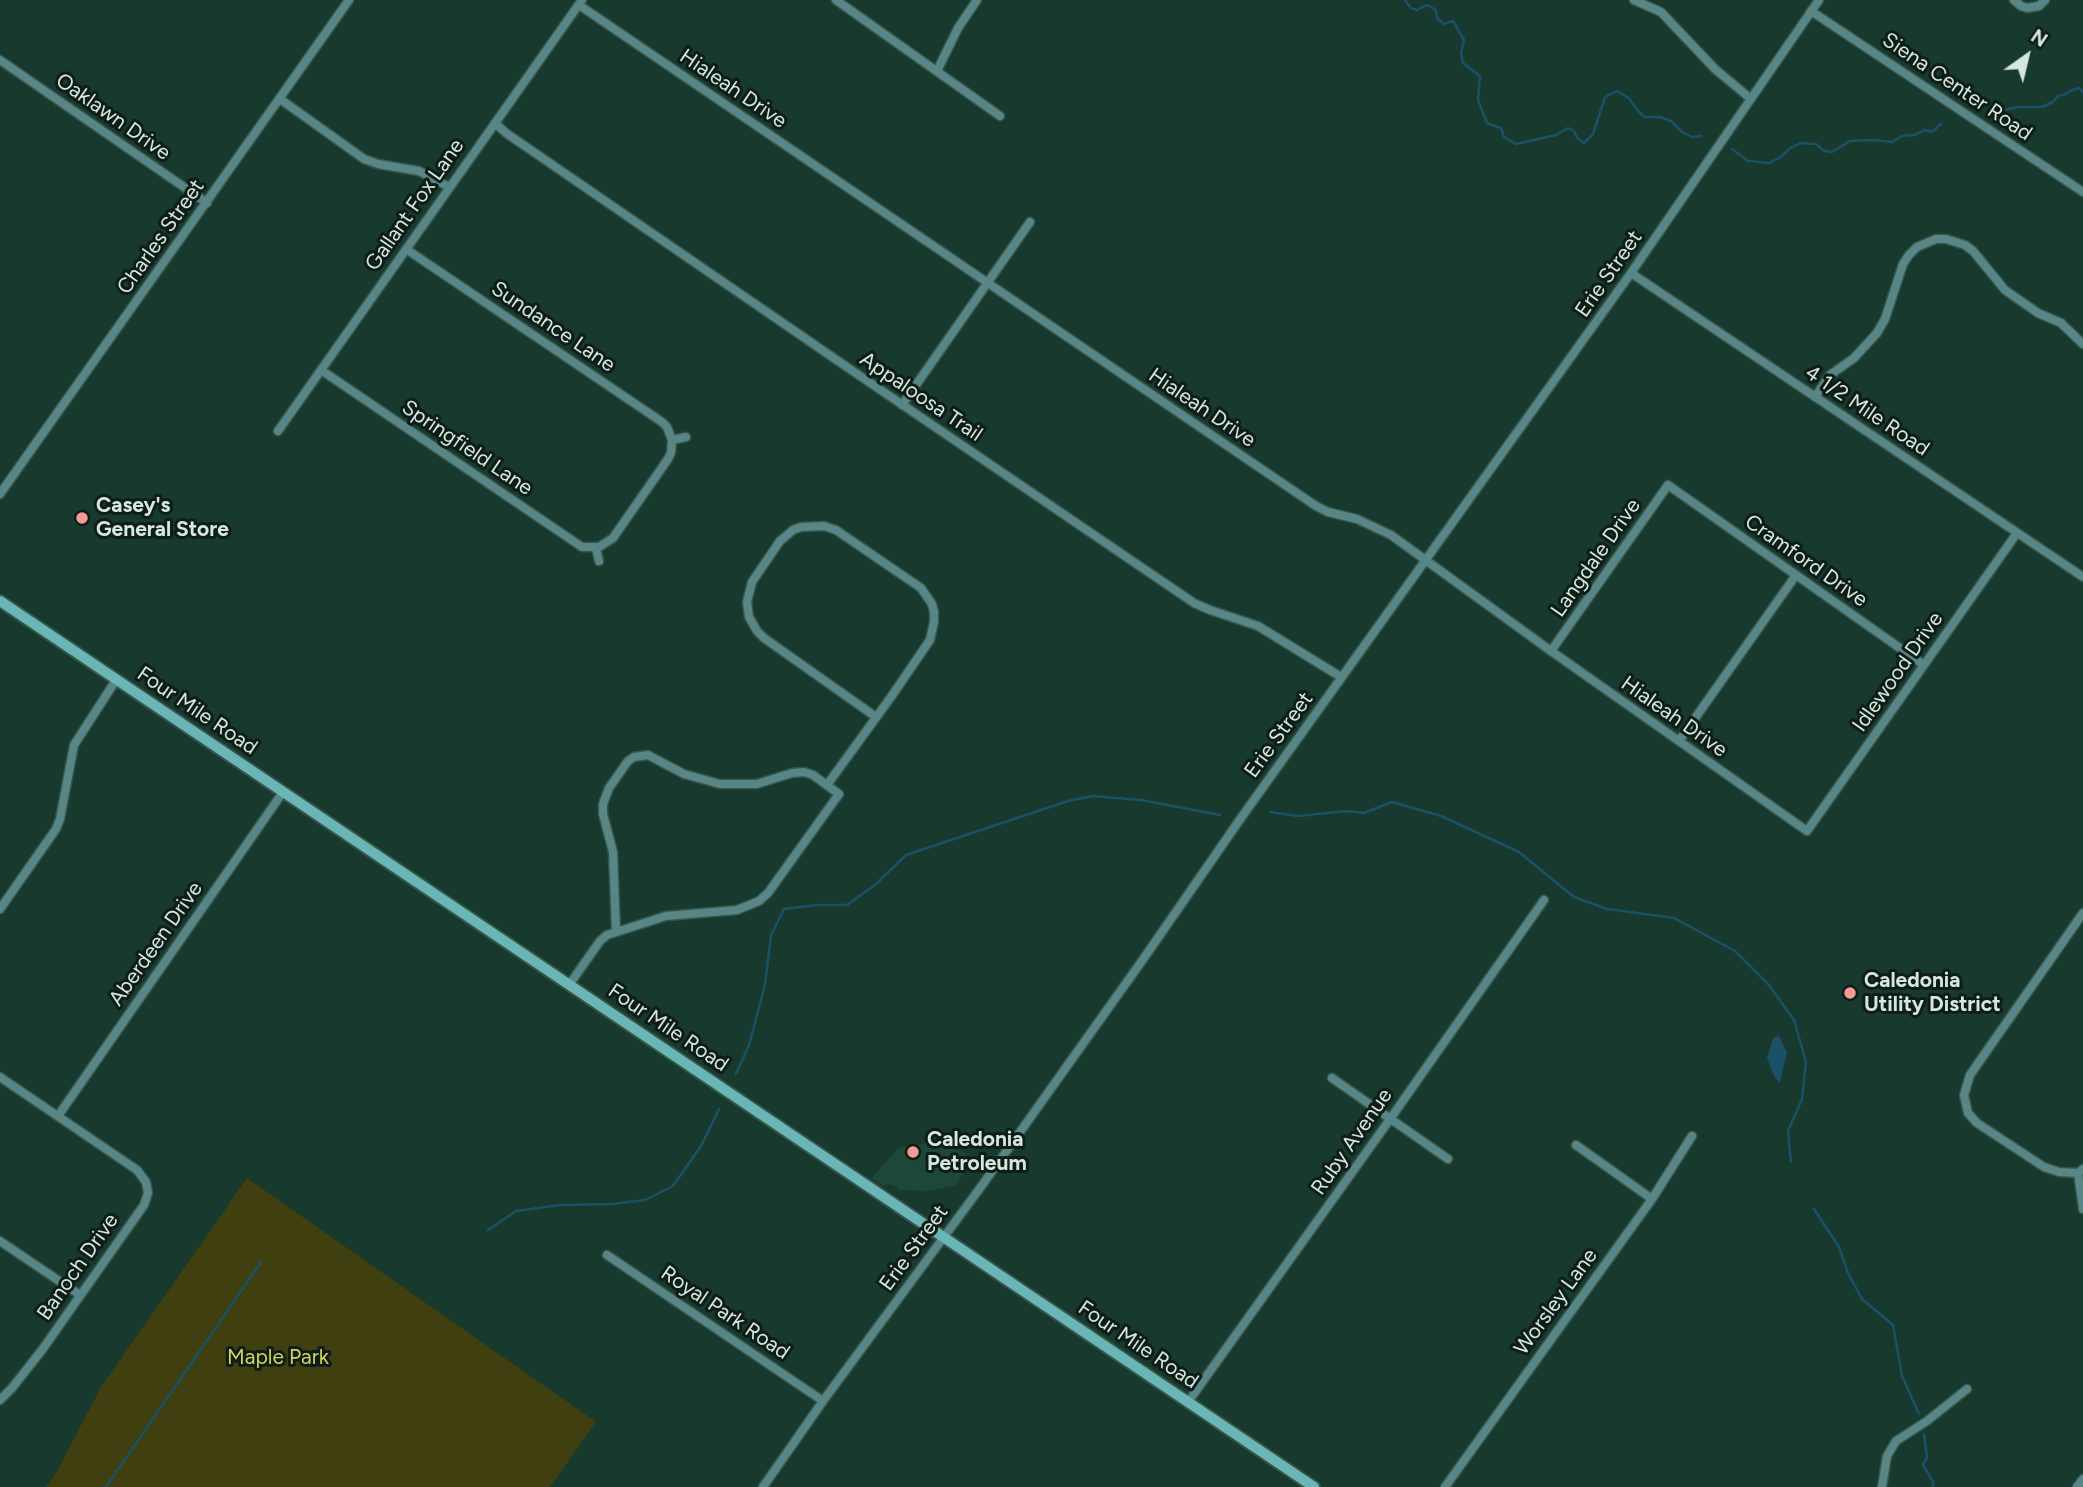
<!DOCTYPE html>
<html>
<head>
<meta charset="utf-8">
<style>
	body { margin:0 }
	#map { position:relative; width:2083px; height:1487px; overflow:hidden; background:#18392d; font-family:Figtree,sans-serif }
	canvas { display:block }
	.north { position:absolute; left:1992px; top:21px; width:70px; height:70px; -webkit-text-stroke:5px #0f1d18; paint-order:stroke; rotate:34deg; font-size:19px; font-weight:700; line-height:28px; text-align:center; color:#d5e7df }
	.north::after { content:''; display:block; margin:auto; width:24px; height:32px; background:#d5e7df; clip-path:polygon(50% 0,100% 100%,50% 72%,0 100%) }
</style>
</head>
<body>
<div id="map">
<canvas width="2083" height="1487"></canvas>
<div class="north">N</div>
</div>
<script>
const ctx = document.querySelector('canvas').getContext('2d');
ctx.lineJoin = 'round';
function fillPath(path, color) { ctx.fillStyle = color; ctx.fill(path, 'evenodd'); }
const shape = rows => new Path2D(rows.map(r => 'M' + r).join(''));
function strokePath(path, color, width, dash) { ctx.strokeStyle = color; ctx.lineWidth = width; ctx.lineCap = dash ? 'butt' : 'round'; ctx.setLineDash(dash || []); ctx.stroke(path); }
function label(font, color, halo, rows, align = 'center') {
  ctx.font = font + ' Figtree,sans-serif'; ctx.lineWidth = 6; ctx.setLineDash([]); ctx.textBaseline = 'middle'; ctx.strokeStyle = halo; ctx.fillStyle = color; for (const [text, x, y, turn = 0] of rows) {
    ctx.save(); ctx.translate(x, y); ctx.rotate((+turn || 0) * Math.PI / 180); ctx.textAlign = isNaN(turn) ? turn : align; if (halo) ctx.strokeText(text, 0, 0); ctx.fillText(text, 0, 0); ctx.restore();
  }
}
fillPath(shape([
	[926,1143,931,1147,948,1146,966,1153,972,1162,955,1186,927,1191,899,1190,897,1187,887,1184,884,1186,872,1178,898,1148]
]), '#1d4739');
fillPath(shape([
	[247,1178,596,1422,550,1487,46,1487,57,1471,101,1387]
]), '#3f3f0f');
fillPath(shape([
	[1779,1036,1787,1052,1780,1083,1775,1078,1767,1058,1773,1038]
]), '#195267');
strokePath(shape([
	[1405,0,1411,8,1417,10,1427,5,1436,10,1437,18,1444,24,1453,21,1464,40,1461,53,1463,63,1480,76,1478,100,1487,123,1501,128,1504,137,1516,144,1556,135,1568,128,1574,131,1578,139,1584,143,1593,134,1605,97,1617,91,1629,98,1638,111,1645,117,1660,117,1671,121,1682,132,1692,137,1701,136],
	[1995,112,2018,107,2042,107,2053,102,2058,96,2066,94,2072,90,2079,88,2083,92],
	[1732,149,1748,161,1769,163,1781,157,1789,149,1800,143,1816,144,1824,151,1832,152,1850,141,1873,140,1892,142,1902,136,1914,135,1925,130,1932,132,1941,124],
	[1270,812,1298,816,1346,811,1364,813,1392,802,1441,816,1519,852,1574,897,1607,909,1674,918,1735,951,1768,984,1794,1020,1806,1062,1802,1099,1788,1131,1791,1162],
	[736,1074,749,1045,765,985,771,935,784,909,816,905,847,905,876,884,906,855,1068,801,1093,796,1141,800,1220,815],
	[1814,1209,1839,1247,1848,1273,1862,1299,1893,1325,1902,1376,1919,1414],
	[488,1230,516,1211,560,1205,613,1204,645,1200,673,1186,701,1146,719,1109],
	[1924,1434,1927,1458,1923,1465,1933,1482,1933,1487],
	[106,1487,261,1262]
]), '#195267', 2.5);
const minor = shape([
	[836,0,1000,116],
	[1634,0,1661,12,1715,69,1751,99],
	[2014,0,2021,6,2027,8,2039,6,2045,0],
	[579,5,1316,506,1328,512,1357,519,1391,535,1551,651,1807,831,2017,533],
	[1811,11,2083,192],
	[0,60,207,203],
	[937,71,958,28,977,0],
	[280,99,364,159,378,164,419,171,449,187],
	[495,123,506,133,844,365,1194,603,1210,610,1258,626,1341,677],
	[1631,273,2083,577],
	[321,370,582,547,599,547,613,538,668,459,671,453,672,440,667,427,662,422,406,249],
	[1815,397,1830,375,1854,358,1877,333,1885,319,1903,264,1909,255,1917,247,1936,239,1946,239,1965,245,1973,251,2005,290,2038,313,2061,323,2083,344],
	[902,405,1030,222],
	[278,431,582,0],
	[672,440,686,437],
	[0,494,349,0],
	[596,548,599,561],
	[1551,651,1668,485,1924,665],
	[1679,741,1796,575],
	[827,785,891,697,930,640,934,622,934,612,932,604,921,588,836,530,824,526,801,527,793,530,780,541,752,582,747,602,749,617,757,631,764,638,876,717],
	[0,909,56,829,60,819,74,745,116,680],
	[2083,913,1970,1075,1964,1095,1968,1113,1977,1123,2044,1167,2059,1172,2078,1173,2083,1169],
	[569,985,600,941,607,935,666,916,737,910,759,901,768,893,839,794,813,775,804,772,792,773,757,784,720,784,684,774,648,755,634,757,628,761,609,788,603,804,603,814,613,852,616,931],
	[0,1077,137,1170,146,1182,148,1193,144,1205,42,1350,12,1388,0,1400],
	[1332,1078,1448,1159],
	[58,1116,283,792],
	[1576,1145,1652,1199],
	[2078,1173,2083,1209],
	[0,1241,80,1295],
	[607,1255,823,1401],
	[1188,1402,1388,1122,1544,900],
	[763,1487,823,1401,983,1184,1144,958,1241,818,1631,273,1819,0],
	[1445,1487,1652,1199,1692,1136],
	[1882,1487,1887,1456,1896,1441,1927,1421,1967,1389],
	[2077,1487,2083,1479]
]);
const secondary = shape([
	[0,601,1314,1487]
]);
strokePath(minor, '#365549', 11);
strokePath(secondary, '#365549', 14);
strokePath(minor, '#588687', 8);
strokePath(secondary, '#6ab6b7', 10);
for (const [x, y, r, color] of [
	[82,518,7,"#f59b97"],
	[1850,993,7,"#f59b97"],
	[913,1152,7,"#f59b97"]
]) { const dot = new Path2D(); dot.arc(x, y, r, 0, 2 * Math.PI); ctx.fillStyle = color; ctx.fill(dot); strokePath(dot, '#0f1d18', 2.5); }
label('21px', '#d5e7df', '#0f1d18', [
	["Siena Center Road",1957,87,34],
	["Hialeah Drive",733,89,34],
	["Oaklawn Drive",113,117,35],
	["Gallant Fox Lane",415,205,-55],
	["Charles Street",161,237,-55],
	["Erie Street",1609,274,-55],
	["Sundance Lane",553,327,34],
	["Appaloosa Trail",921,397,34],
	["Hialeah Drive",1202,408,34],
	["4 1/2 Mile Road",1867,411,34],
	["Springfield Lane",467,448,34],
	["Langdale Drive",1596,558,-55],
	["Cramford Drive",1806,561,35],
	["Idlewood Drive",1898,672,-55],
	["Four Mile Road",197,711,34],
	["Hialeah Drive",1674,717,35],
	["Erie Street",1279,735,-54],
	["Aberdeen Drive",156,944,-55],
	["Four Mile Road",668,1028,34],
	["Ruby Avenue",1352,1142,-55],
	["Erie Street",914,1248,-54],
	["Banoch Drive",78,1267,-55],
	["Worsley Lane",1556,1302,-54],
	["Royal Park Road",725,1313,34],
	["Four Mile Road",1138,1345,34]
]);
label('bold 21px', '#d5e7df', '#0f1d18', [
	["Casey's",96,506],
	["General Store",96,530],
	["Caledonia",1864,981],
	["Utility District",1864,1005],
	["Caledonia",927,1140],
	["Petroleum",927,1164]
], 'left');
label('21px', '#d2d35d', '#0f1d18', [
	["Maple Park",278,1358]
]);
</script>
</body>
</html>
